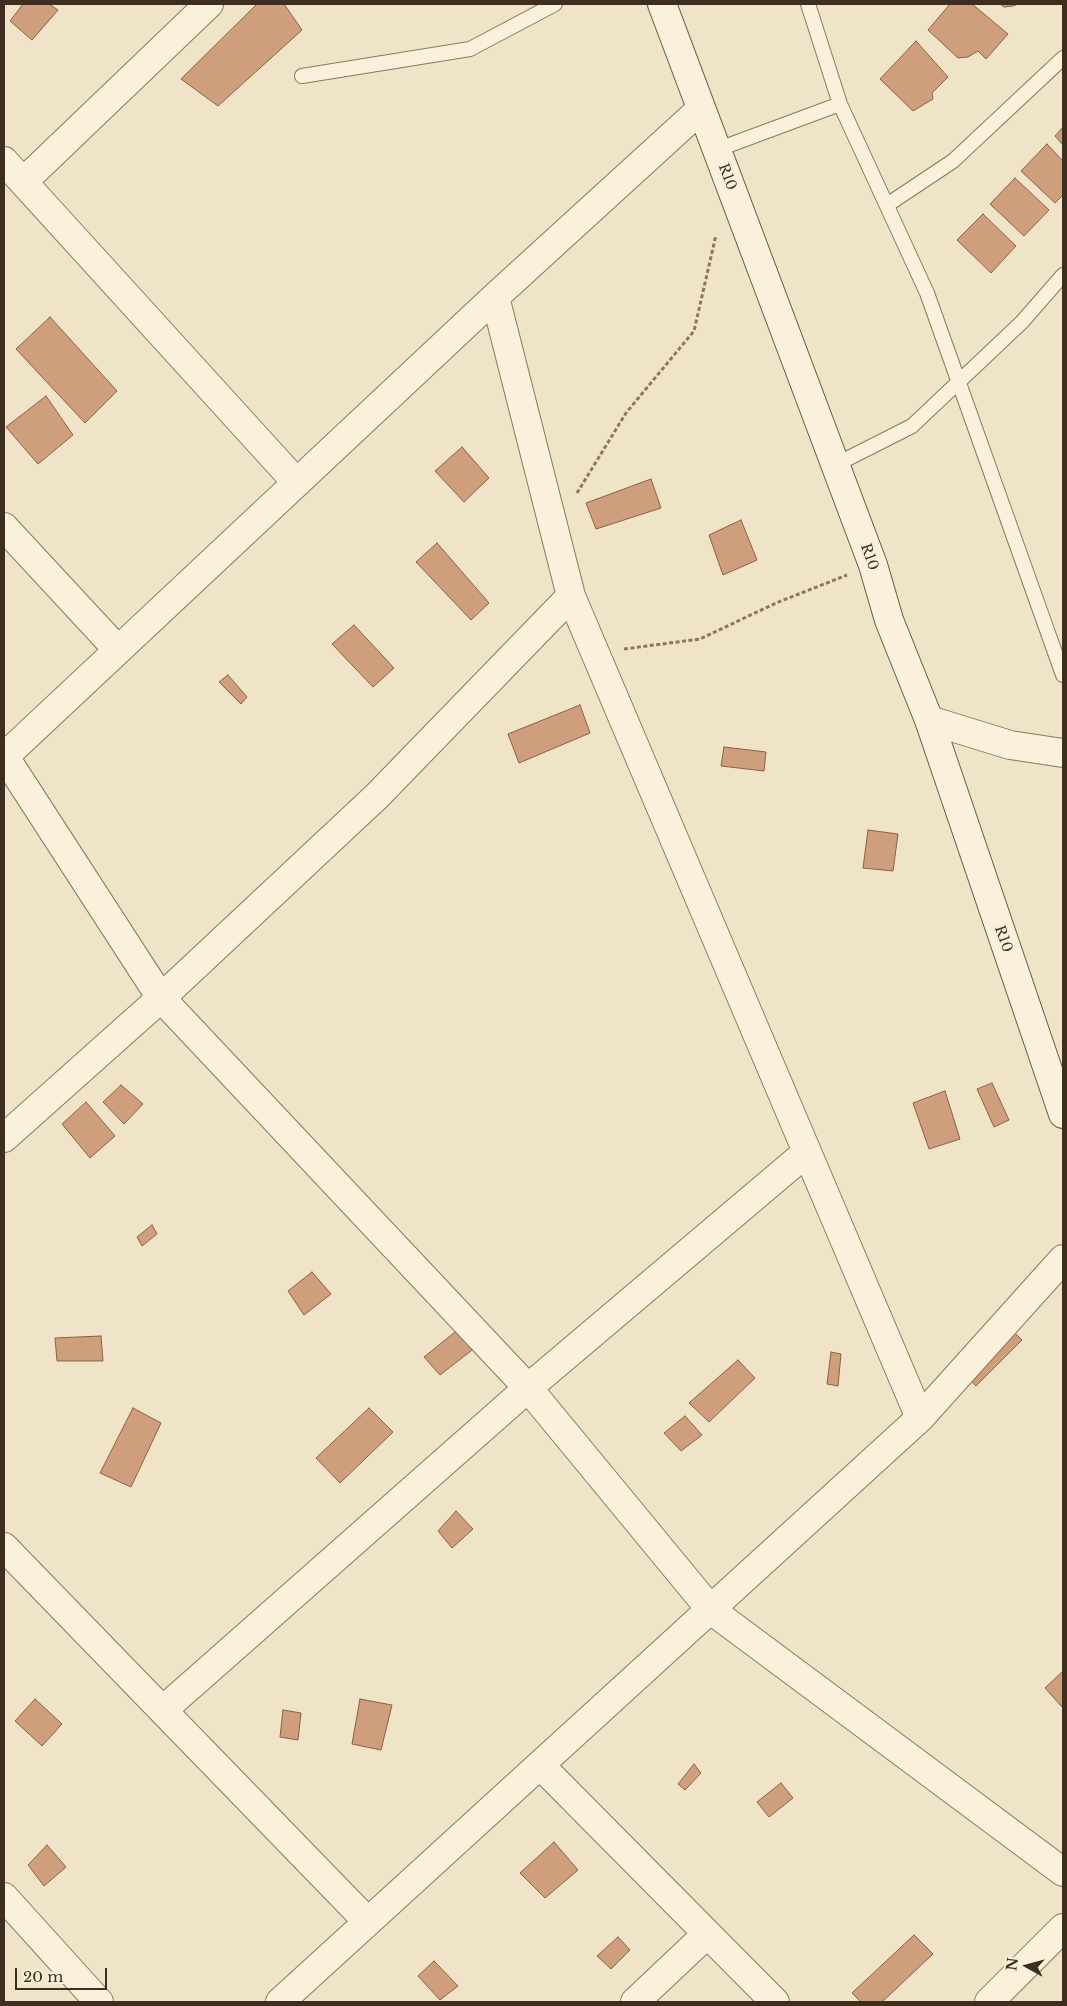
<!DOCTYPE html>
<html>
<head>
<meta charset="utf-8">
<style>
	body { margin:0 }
	#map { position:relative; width:1067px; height:2006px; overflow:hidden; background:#f0e4c8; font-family:"Libre Baskerville",serif }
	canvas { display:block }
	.frame { position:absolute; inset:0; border:5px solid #3d2e20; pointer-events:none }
	.north { position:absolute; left:1002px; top:1941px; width:50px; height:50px; -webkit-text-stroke:4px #f7eed8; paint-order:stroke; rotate:277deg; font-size:14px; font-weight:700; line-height:20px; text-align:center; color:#3d2e20 }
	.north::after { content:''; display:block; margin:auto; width:18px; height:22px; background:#3d2e20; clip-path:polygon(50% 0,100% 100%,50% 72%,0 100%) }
	.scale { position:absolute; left:15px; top:1968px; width:92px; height:22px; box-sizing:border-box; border:2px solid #3d2e20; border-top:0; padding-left:6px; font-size:15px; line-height:18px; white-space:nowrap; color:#3d2e20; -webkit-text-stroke:4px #f7eed8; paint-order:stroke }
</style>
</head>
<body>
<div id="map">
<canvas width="1067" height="2006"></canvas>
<div class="frame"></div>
<div class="north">N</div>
<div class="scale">20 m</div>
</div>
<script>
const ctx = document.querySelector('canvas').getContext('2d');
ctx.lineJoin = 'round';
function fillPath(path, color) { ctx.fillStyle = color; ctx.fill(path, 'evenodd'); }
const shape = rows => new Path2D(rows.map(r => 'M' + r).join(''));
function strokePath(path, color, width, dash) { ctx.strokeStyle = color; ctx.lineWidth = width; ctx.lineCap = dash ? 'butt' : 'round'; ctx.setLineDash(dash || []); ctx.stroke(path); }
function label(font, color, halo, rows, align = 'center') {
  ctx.font = font + ' "Libre Baskerville",serif'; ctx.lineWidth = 5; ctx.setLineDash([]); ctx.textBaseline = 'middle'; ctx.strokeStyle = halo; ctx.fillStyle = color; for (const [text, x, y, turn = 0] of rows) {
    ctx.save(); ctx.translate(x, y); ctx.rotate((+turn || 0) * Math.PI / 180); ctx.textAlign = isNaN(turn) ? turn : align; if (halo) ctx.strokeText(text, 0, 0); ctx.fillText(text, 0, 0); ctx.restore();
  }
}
const building = shape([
	[23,4,49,4,58,10,32,40,10,21,23,4],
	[257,4,284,4,302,30,218,106,181,79,257,4],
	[950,4,972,4,1008,34,986,59,978,51,968,57,958,58,928,30,950,4],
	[1000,4,1018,4,1013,6,1004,7,1000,4],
	[916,41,948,77,932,93,933,99,913,111,880,79,916,41],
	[1063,127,1063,145,1055,136,1063,127],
	[1047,144,1063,161,1063,195,1055,203,1021,171,1047,144],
	[1015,178,1049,210,1024,236,990,204,1015,178],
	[983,214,1016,246,991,273,957,240,983,214],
	[50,317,117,391,85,423,16,349,50,317],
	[46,396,73,435,38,464,6,427,46,396],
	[462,447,489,478,464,502,435,471,462,447],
	[651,479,661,508,596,529,586,503,651,479],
	[741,520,757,560,723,575,709,535,741,520],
	[437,543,489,603,471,620,416,562,437,543],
	[354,625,394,668,373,687,332,644,354,625],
	[228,675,247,697,241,704,219,682,228,675],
	[580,705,590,733,519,763,508,734,580,705],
	[724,747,766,752,764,771,721,766,724,747],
	[868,830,898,834,893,871,863,868,868,830],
	[992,1083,1009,1120,994,1127,977,1089,992,1083],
	[121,1085,143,1104,124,1124,103,1102,121,1085],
	[945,1091,960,1139,929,1149,913,1103,945,1091],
	[86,1102,115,1136,90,1158,62,1124,86,1102],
	[152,1225,157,1234,142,1246,137,1237,152,1225],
	[312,1272,331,1294,304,1315,288,1291,312,1272],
	[460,1328,476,1347,440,1375,424,1357,460,1328],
	[1010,1328,1022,1340,976,1386,964,1374,1010,1328],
	[101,1336,103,1361,57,1361,55,1338,101,1336],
	[831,1352,841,1354,838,1386,827,1384,831,1352],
	[738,1360,755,1378,709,1422,689,1403,738,1360],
	[133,1408,161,1423,131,1487,100,1473,133,1408],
	[369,1408,393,1432,340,1483,316,1458,369,1408],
	[685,1416,702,1435,681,1451,664,1433,685,1416],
	[456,1511,473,1529,452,1548,438,1531,456,1511],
	[1063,1671,1063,1708,1045,1688,1063,1671],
	[35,1699,62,1724,42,1746,15,1721,35,1699],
	[360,1699,392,1705,381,1750,352,1744,360,1699],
	[283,1710,301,1713,298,1740,280,1737,283,1710],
	[694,1764,701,1773,685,1790,678,1784,694,1764],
	[781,1783,793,1798,769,1817,757,1802,781,1783],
	[554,1842,578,1870,545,1898,520,1873,554,1842],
	[47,1845,66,1867,44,1886,28,1865,47,1845],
	[914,1935,933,1954,882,2002,861,2002,852,1993,914,1935],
	[618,1937,630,1950,611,1969,597,1956,618,1937],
	[434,1961,458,1986,440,2000,418,1976,434,1961]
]);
fillPath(building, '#cf9f7d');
strokePath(building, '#8d5f41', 1);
const service = shape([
	[808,4,840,104,927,293,1063,675],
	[302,76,470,49,555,4],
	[716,150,840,104],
	[887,205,953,161,1063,58],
	[835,465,912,426,1022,322,1063,275]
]);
const minor = shape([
	[4,161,297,483],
	[23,182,209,4],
	[495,297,571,596,920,1418],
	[4,527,118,650],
	[929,720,1010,745,1063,753],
	[4,757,495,297,701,109],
	[5,757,161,998,528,1388,711,1610,1063,1872],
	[4,1138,161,998,377,796,571,596],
	[4,1547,368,1922],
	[163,1710,528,1388,807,1152],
	[540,1765,775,2002],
	[4,1897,99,2002],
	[280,2002,920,1418,1063,1259],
	[635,2002,707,1934],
	[989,2002,1063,1928]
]);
const secondary = shape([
	[662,4,873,565,889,620,929,720,1063,1114]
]);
strokePath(service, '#8d765c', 16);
strokePath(minor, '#8d765c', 30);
strokePath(secondary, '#6f573f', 30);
strokePath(shape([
	[577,493,626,413,694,331,716,235],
	[624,649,700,639,776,603,847,575]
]), '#8d765c', 3, [4, 2.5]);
strokePath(service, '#faf1dc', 14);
strokePath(minor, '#faf1dc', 28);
strokePath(secondary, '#faf1dc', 28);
label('14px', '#3d2e20', '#f7eed8', [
	["R10",727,177,69],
	["R10",869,557,71],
	["R10",1003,939,71]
]);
</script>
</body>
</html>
